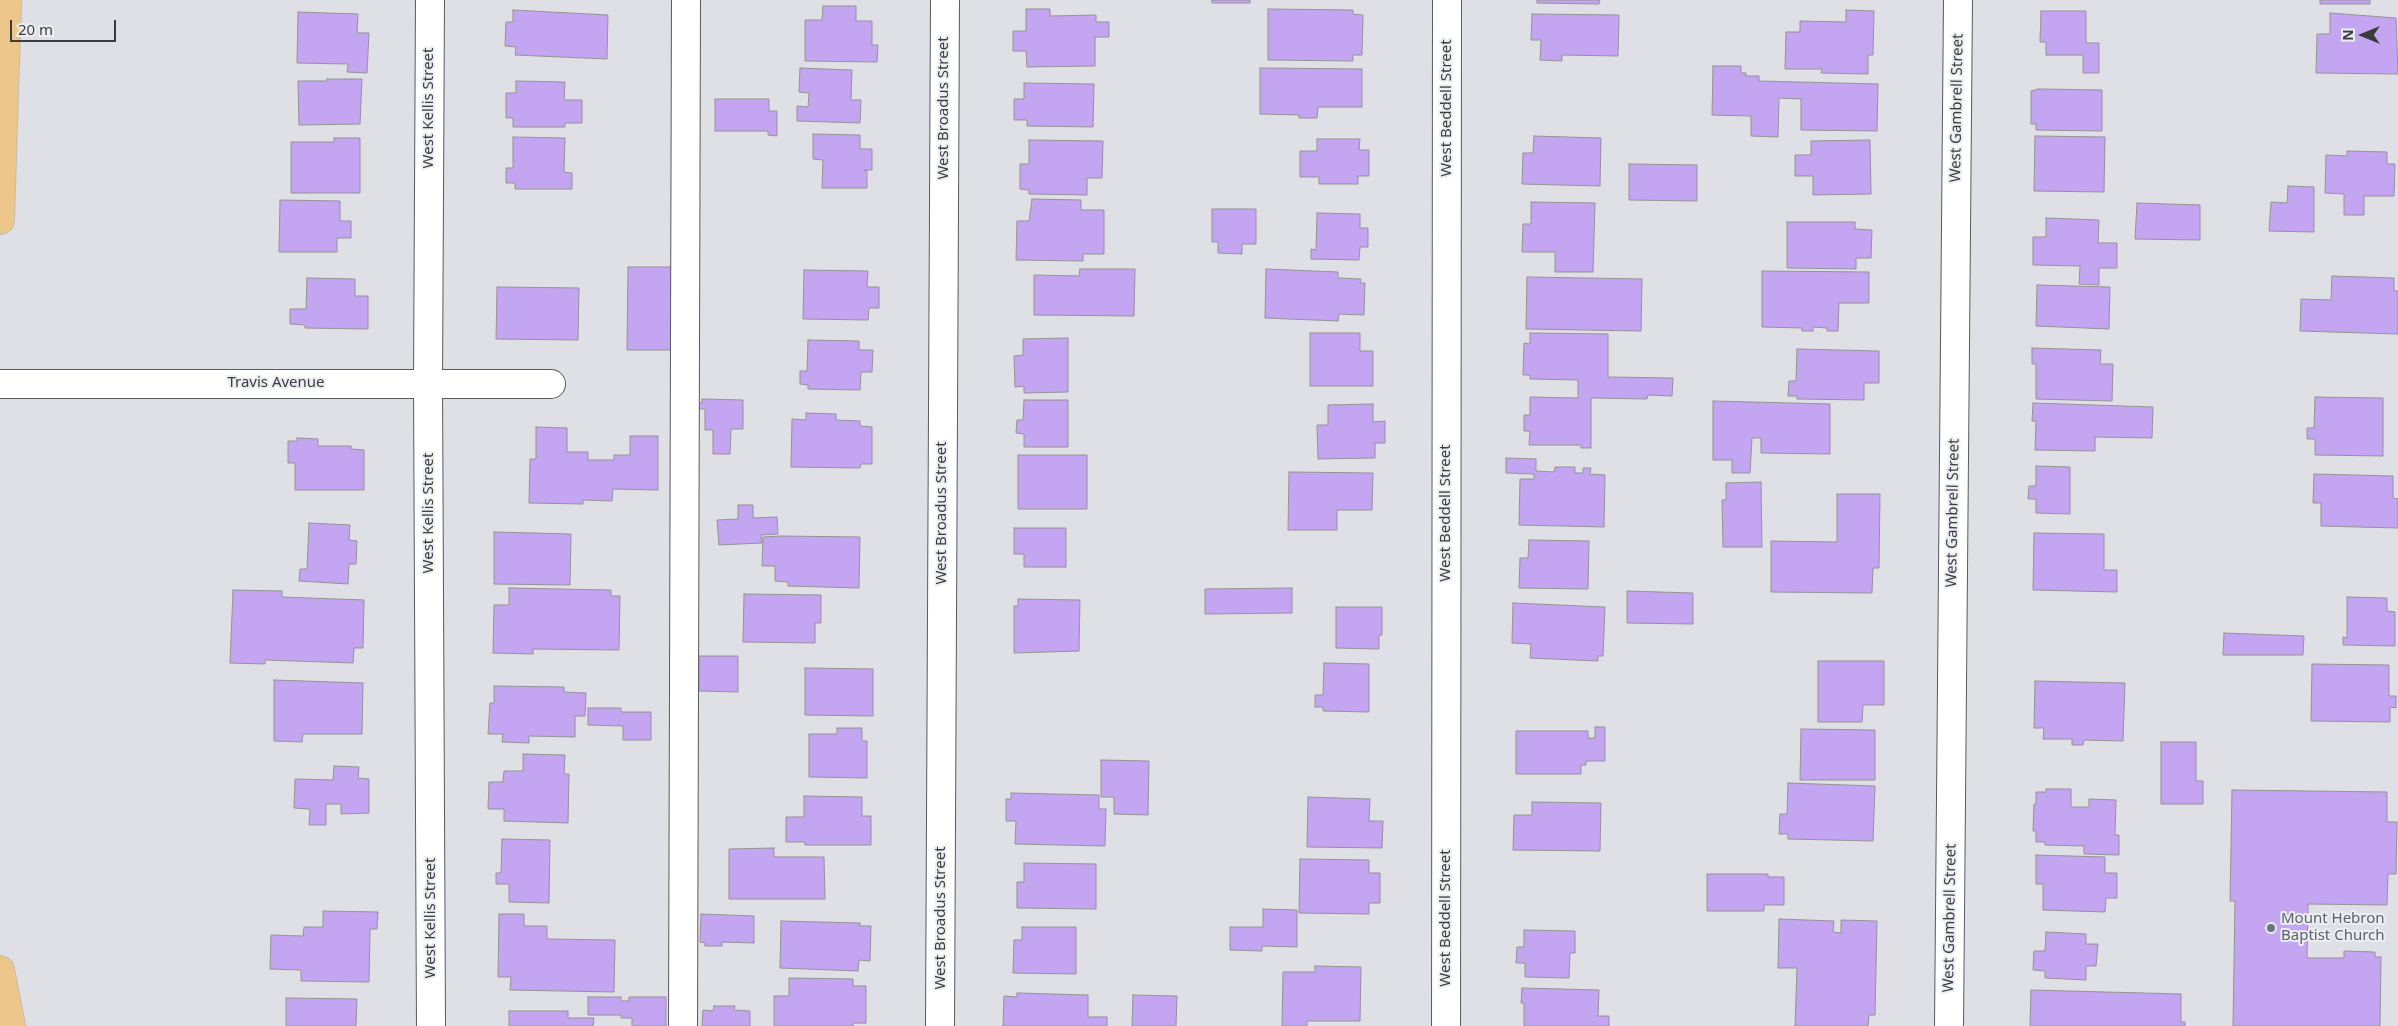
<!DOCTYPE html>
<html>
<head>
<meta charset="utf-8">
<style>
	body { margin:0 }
	#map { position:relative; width:2398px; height:1026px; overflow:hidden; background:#dfe0e5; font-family:"Noto Sans",sans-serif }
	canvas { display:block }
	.north { position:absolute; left:2338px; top:10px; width:50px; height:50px; -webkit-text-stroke:4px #eceef2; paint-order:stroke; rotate:270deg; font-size:14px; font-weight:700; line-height:20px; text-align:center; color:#3b3c3e }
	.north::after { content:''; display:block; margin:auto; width:18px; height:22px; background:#3b3c3e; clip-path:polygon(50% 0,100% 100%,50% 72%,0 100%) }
	.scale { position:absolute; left:10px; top:20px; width:106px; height:22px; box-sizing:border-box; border:2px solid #3b3c3e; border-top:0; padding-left:6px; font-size:15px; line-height:18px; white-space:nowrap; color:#3b3c3e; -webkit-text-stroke:4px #eceef2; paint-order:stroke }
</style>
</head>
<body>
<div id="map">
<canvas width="2398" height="1026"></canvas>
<div class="north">N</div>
<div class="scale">20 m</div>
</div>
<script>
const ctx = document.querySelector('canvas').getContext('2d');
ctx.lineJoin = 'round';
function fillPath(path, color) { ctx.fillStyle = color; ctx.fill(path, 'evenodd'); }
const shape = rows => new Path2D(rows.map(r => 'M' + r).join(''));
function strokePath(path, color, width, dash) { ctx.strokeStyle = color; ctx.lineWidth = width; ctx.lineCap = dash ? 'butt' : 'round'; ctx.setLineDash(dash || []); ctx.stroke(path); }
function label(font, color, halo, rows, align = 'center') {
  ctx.font = font + ' "Noto Sans",sans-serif'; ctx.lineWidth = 4; ctx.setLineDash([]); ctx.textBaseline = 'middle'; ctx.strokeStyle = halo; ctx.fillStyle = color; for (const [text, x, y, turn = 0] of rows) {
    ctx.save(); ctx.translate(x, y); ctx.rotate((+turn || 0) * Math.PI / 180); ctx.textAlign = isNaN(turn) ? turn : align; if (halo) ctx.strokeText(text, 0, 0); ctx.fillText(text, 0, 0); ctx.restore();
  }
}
const building = shape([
	[1212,0,1250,0,1250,3,1212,3,1212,0],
	[1537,0,1600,0,1599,4,1537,3,1537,0],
	[2320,0,2370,0,2370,4,2320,4,2320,0],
	[823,6,856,6,856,21,872,21,872,45,878,45,877,62,805,61,805,20,822,20,823,6],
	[1026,9,1050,9,1050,16,1096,15,1096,22,1109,22,1109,37,1095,37,1095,66,1027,67,1026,51,1013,51,1013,31,1026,31,1026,9],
	[1268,9,1353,10,1353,14,1363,15,1362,55,1353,55,1353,61,1268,60,1268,9],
	[513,10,608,15,607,59,515,55,516,47,505,46,506,22,513,22,513,10],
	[1846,10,1874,11,1873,55,1868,55,1868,74,1821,73,1822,69,1785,69,1786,32,1800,32,1800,21,1846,22,1846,10],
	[2041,11,2086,11,2086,43,2099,43,2099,73,2083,73,2083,55,2046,55,2046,42,2040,42,2041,11],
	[298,12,358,14,357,33,369,33,367,73,347,72,348,64,297,63,298,12],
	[2330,13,2396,18,2398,74,2316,73,2317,34,2330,34,2330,13],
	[1532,14,1619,15,1618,56,1562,55,1562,61,1540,60,1541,40,1531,40,1532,14],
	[1713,66,1741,66,1741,73,1746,73,1746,76,1759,76,1759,81,1878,84,1877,131,1801,130,1801,99,1779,98,1778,137,1751,136,1751,116,1712,115,1713,66],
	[800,68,852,70,851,100,861,100,860,123,797,121,797,106,808,107,809,93,799,92,800,68],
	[1260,68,1362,69,1362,107,1318,107,1317,118,1299,118,1299,115,1260,114,1260,68],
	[327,79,362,79,360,124,299,125,298,81,327,81,327,79],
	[516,81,565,82,564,100,582,100,582,123,565,123,565,127,513,127,513,118,506,118,506,93,516,93,516,81],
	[1024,83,1094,84,1093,127,1027,126,1027,120,1014,120,1014,99,1024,99,1024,83],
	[2039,89,2102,90,2102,131,2036,130,2036,124,2031,124,2031,91,2039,89],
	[715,99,769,99,769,111,777,111,777,136,768,135,768,131,715,131,715,99],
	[813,134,860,135,860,149,872,149,872,170,864,170,867,171,867,188,822,188,823,160,813,159,813,134],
	[1534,136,1601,138,1600,186,1522,184,1523,153,1533,153,1534,136],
	[2035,136,2105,137,2104,192,2034,191,2035,136],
	[513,137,565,138,564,172,572,173,572,189,515,189,515,183,506,183,506,168,513,168,513,137],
	[334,138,360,138,360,193,291,193,291,142,334,142,334,138],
	[1317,139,1360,139,1359,150,1369,150,1369,176,1358,176,1358,184,1319,184,1319,177,1300,177,1300,151,1317,151,1317,139],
	[1029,140,1103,141,1102,178,1087,178,1087,195,1029,194,1029,190,1020,189,1020,164,1029,164,1029,140],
	[1870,140,1871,194,1813,195,1813,176,1795,176,1795,155,1811,155,1811,141,1870,140],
	[2347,151,2387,152,2387,164,2395,164,2394,196,2364,196,2364,215,2344,215,2344,194,2325,193,2326,155,2347,156,2347,151],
	[1629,164,1697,165,1697,201,1629,200,1629,164],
	[2288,186,2314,187,2314,232,2269,231,2271,202,2287,203,2288,186],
	[1032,199,1081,200,1081,210,1104,210,1104,254,1083,254,1083,261,1016,260,1017,221,1029,221,1032,199],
	[280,200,340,201,340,221,351,221,351,238,337,238,337,252,279,252,280,200],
	[1531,202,1595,203,1593,272,1555,272,1555,252,1522,252,1523,224,1531,224,1531,202],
	[2137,203,2200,205,2200,240,2135,239,2137,203],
	[1212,209,1256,209,1256,244,1242,244,1242,254,1218,253,1218,242,1212,242,1212,209],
	[1317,213,1360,214,1360,228,1368,228,1368,247,1360,247,1359,260,1311,259,1311,249,1316,250,1317,213],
	[2046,218,2099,220,2098,243,2117,243,2117,268,2099,268,2099,285,2079,284,2080,266,2033,265,2033,237,2046,237,2046,218],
	[1787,222,1855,222,1855,229,1872,230,1871,258,1856,258,1856,269,1787,268,1787,222],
	[628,267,677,267,677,350,627,350,628,267],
	[1080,269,1135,269,1134,316,1034,315,1034,275,1079,276,1080,269],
	[1266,269,1338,272,1338,278,1361,279,1360,283,1365,283,1364,315,1339,314,1338,321,1265,318,1266,269],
	[804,270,868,271,867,287,879,287,879,308,869,308,868,320,803,319,804,270],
	[1762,271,1869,272,1869,303,1839,303,1838,331,1827,331,1827,328,1813,327,1813,331,1802,331,1802,328,1762,327,1762,271],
	[2332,276,2394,278,2394,291,2398,291,2398,334,2300,331,2301,299,2331,300,2332,276],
	[1527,277,1642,279,1641,331,1526,329,1527,277],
	[307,278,355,279,355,296,368,296,368,329,305,328,305,325,290,324,290,309,306,309,307,278],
	[2037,285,2110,287,2109,329,2036,326,2037,285],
	[497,287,579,288,578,340,496,339,497,287],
	[1310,333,1360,333,1360,351,1373,351,1373,386,1310,386,1310,333],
	[1530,333,1608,334,1608,377,1673,378,1672,396,1648,395,1647,399,1591,398,1591,448,1581,448,1581,445,1529,445,1530,431,1524,431,1524,415,1530,415,1530,397,1578,398,1578,380,1530,379,1530,375,1523,375,1524,343,1530,344,1530,333],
	[1068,338,1068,392,1024,393,1024,386,1015,387,1014,356,1023,355,1023,339,1068,338],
	[808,340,859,341,859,350,873,350,872,372,861,372,860,390,808,389,808,385,800,384,800,371,807,371,808,340],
	[2032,348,2101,350,2100,364,2113,364,2112,401,2036,399,2036,364,2032,364,2032,348],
	[1797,349,1879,351,1879,383,1864,383,1864,400,1797,399,1797,396,1788,396,1789,381,1796,381,1797,349],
	[2315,397,2383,398,2383,456,2315,455,2315,439,2307,439,2307,428,2314,428,2315,397],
	[702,399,743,400,743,429,731,429,730,454,713,454,713,430,705,430,705,409,697,409,697,403,702,403,702,399],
	[1024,400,1068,400,1068,447,1024,447,1024,434,1016,433,1017,420,1023,420,1024,400],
	[1713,401,1830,404,1830,454,1761,453,1761,438,1752,438,1750,473,1732,473,1732,460,1713,460,1713,401],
	[2033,403,2153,407,2152,438,2095,437,2095,451,2035,450,2036,421,2032,421,2033,403],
	[1373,404,1373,422,1385,421,1385,443,1375,443,1375,458,1318,459,1317,425,1328,425,1328,405,1373,404],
	[806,413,836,414,836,420,860,421,860,426,872,427,872,464,861,464,860,468,791,467,792,419,806,420,806,413],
	[536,427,567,428,567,452,588,452,588,460,614,460,614,455,630,455,630,436,658,436,658,490,613,489,612,501,583,500,583,504,529,503,530,459,536,459,536,427],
	[297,438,318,439,318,446,351,446,351,449,364,450,364,490,295,490,295,463,288,463,288,441,297,441,297,438],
	[1018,455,1087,455,1087,509,1018,509,1018,455],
	[1506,458,1536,459,1536,471,1554,472,1555,467,1575,467,1575,473,1583,473,1583,468,1591,468,1590,474,1605,475,1604,527,1519,525,1520,479,1534,479,1534,474,1506,473,1506,458],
	[2036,466,2070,467,2070,514,2036,513,2036,499,2028,499,2029,486,2036,486,2036,466],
	[1289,472,1373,473,1372,510,1337,510,1337,530,1288,530,1289,472],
	[2314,474,2393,476,2393,498,2398,499,2398,528,2321,526,2321,503,2313,503,2314,474],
	[1761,482,1762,547,1723,547,1722,500,1726,500,1726,483,1761,482],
	[1837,494,1880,494,1879,568,1873,568,1872,593,1771,592,1771,541,1837,542,1837,494],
	[738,505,753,505,753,518,777,517,778,534,761,535,762,543,719,545,717,520,738,519,738,505],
	[309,523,350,525,349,540,357,541,356,564,349,564,348,584,299,581,300,569,307,569,309,523],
	[1014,528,1066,528,1066,567,1024,567,1024,554,1014,554,1014,528],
	[494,532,571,534,570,585,494,584,494,532],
	[2034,533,2104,534,2104,570,2117,570,2117,592,2033,590,2034,533],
	[780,536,860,537,859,588,788,586,788,582,775,581,775,566,762,566,763,537,780,536],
	[1529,540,1589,541,1588,589,1519,588,1520,558,1528,558,1529,540],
	[509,588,611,590,611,596,620,596,619,650,533,649,533,654,493,653,494,605,509,605,509,588],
	[1292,588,1292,613,1205,614,1205,589,1292,588],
	[233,590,282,591,282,597,364,600,363,648,354,648,353,663,265,660,265,664,230,663,233,590],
	[1627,591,1693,593,1693,624,1627,623,1627,591],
	[744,594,821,595,821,623,815,623,815,643,743,642,744,594],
	[2347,597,2387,598,2387,611,2395,612,2395,646,2343,645,2343,637,2347,638,2347,597],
	[1018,599,1080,600,1079,651,1014,653,1014,606,1018,606,1018,599],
	[1513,603,1605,607,1603,656,1598,656,1598,661,1530,658,1531,644,1512,643,1513,603],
	[1336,607,1382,607,1382,635,1379,635,1379,649,1336,648,1336,607],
	[2224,633,2304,636,2303,655,2223,655,2224,633],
	[699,656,738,656,738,692,699,691,699,656],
	[1818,661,1884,661,1884,705,1863,705,1862,722,1818,722,1818,661],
	[1324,663,1369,664,1369,712,1323,711,1323,707,1315,707,1315,695,1323,695,1324,663],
	[2312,664,2389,665,2389,696,2396,696,2396,708,2390,707,2390,722,2311,721,2312,664],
	[805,668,873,669,873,716,805,715,805,668],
	[274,680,363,683,362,734,303,734,302,742,274,741,274,680],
	[2035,681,2125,683,2123,741,2084,740,2083,745,2072,745,2072,739,2043,739,2044,728,2034,728,2035,681],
	[494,686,564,687,564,692,586,693,585,716,575,716,575,737,529,736,529,743,502,742,503,734,488,734,490,703,494,703,494,686],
	[588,708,621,708,621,712,651,712,651,740,623,740,623,726,588,725,588,708],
	[1595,727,1605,727,1605,761,1586,761,1586,765,1581,765,1581,774,1516,774,1516,731,1588,731,1588,738,1595,738,1595,727],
	[837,728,862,728,862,741,867,741,867,778,809,777,809,734,837,734,837,728],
	[1801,729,1875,730,1875,780,1800,780,1801,729],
	[2161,742,2196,742,2196,781,2203,781,2203,804,2161,804,2161,742],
	[523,754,565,755,564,774,569,774,568,823,504,821,504,809,488,809,489,782,503,782,504,771,523,771,523,754],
	[1101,760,1149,761,1148,815,1114,814,1114,797,1101,797,1101,760],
	[334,766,359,767,358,778,369,779,369,813,341,814,341,804,326,804,326,825,309,825,310,809,294,808,295,779,333,780,334,766],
	[1788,783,1875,786,1873,841,1788,839,1788,834,1779,834,1780,814,1787,814,1788,783],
	[2046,789,2071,789,2071,807,2089,807,2089,799,2116,800,2115,835,2119,835,2119,855,2084,854,2084,846,2045,845,2045,842,2036,842,2036,831,2033,831,2034,804,2036,804,2036,792,2046,792,2046,789],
	[2232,790,2387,792,2387,822,2397,822,2396,874,2388,874,2387,905,2308,904,2307,958,2344,958,2344,951,2375,952,2375,957,2381,957,2380,1026,2233,1026,2235,901,2230,901,2232,790],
	[1011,793,1099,795,1099,809,1106,809,1105,846,1015,844,1016,821,1006,821,1006,799,1011,799,1011,793],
	[804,796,862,797,862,816,871,816,871,845,805,845,805,842,786,842,786,817,804,817,804,796],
	[1308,797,1370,799,1369,821,1383,821,1382,848,1307,847,1308,797],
	[1532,802,1601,803,1600,851,1513,850,1514,815,1532,815,1532,802],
	[502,839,550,840,549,903,509,902,509,884,496,884,496,873,501,873,502,839],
	[774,848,774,857,824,857,825,899,729,899,729,849,774,848],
	[2036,855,2105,857,2105,873,2117,873,2117,898,2106,898,2105,912,2043,910,2043,884,2036,884,2036,855],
	[1300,859,1369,860,1369,873,1380,873,1380,903,1369,903,1369,914,1299,913,1300,859],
	[1024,863,1096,864,1096,909,1017,908,1017,882,1024,882,1024,863],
	[1707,874,1768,874,1768,877,1784,877,1784,905,1764,905,1764,911,1707,911,1707,874],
	[1263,909,1297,910,1297,947,1262,946,1262,951,1230,950,1230,927,1263,927,1263,909],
	[323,911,378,912,377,929,370,929,369,982,301,981,301,970,270,969,271,935,303,936,304,927,323,927,323,911],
	[499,914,524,914,524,926,547,926,547,939,615,940,614,992,510,990,511,977,498,977,499,914],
	[701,914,754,916,754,943,722,942,722,946,705,946,705,943,700,942,701,914],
	[1779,919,1834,921,1833,932,1841,933,1841,920,1877,921,1875,1015,1869,1015,1868,1026,1795,1026,1797,968,1778,968,1779,919],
	[781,921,860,923,860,926,871,926,870,961,859,960,858,971,780,968,781,921],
	[1022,927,1076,927,1076,974,1013,973,1014,940,1022,940,1022,927],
	[1524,930,1575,931,1575,953,1570,953,1569,978,1525,977,1525,963,1516,963,1517,947,1524,947,1524,930],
	[2046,932,2086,934,2086,944,2098,944,2096,966,2086,966,2086,980,2045,978,2045,971,2033,970,2034,951,2045,951,2046,932],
	[1315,966,1361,967,1360,1021,1307,1021,1307,1026,1282,1026,1283,972,1315,972,1315,966],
	[789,978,853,979,853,986,866,986,866,1023,853,1023,853,1026,774,1026,774,996,789,996,789,978],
	[1522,988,1599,990,1598,1016,1609,1016,1609,1026,1524,1026,1524,1003,1521,1003,1522,988],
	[2031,990,2181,994,2181,1022,2185,1022,2185,1026,2030,1026,2031,990],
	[1017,993,1088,995,1088,1017,1107,1017,1107,1026,1003,1026,1004,996,1017,997,1017,993],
	[1133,995,1177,996,1176,1026,1132,1026,1133,995],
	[588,997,621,997,621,1001,629,1001,629,997,666,997,666,1026,632,1026,632,1018,621,1018,621,1015,588,1015,588,997],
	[286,998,357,999,356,1026,286,1026,286,998],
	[714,1006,735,1006,734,1010,750,1011,750,1026,702,1026,703,1010,713,1011,714,1006],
	[509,1011,568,1011,568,1018,594,1018,593,1026,509,1026,509,1011]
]);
fillPath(building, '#c3a5f2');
strokePath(building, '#949297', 1);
const minor = shape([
	[430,0,428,383,431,1026],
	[0,384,551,384],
	[683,1026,686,0],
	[940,1026,945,0],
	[1446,1026,1447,0],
	[1949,1026,1958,0]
]);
const major = shape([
	[0,220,7,0],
	[0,970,11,1026]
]);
strokePath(minor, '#595b5f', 30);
strokePath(major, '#bcbdbd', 30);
strokePath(minor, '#fff', 28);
strokePath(major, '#edc68b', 28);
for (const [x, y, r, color] of [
	[2271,928,5,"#6b7280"]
]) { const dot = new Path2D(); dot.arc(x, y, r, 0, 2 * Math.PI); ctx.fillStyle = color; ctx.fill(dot); strokePath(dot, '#eceef2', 2); }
label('15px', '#3b3c3e', '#eceef2', [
	["West Kellis Street",429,108,-90],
	["West Broadus Street",944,108,-90],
	["West Beddell Street",1447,108,-90],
	["West Gambrell Street",1957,108,-89],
	["Travis Avenue",276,383],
	["West Kellis Street",429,513,-90],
	["West Broadus Street",942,513,-90],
	["West Beddell Street",1446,513,-90],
	["West Gambrell Street",1953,513,-89],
	["West Kellis Street",431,918,-90],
	["West Broadus Street",941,918,-90],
	["West Beddell Street",1446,918,-90],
	["West Gambrell Street",1950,918,-89]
]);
label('15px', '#5b616d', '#eceef2', [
	["Mount Hebron",2281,919],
	["Baptist Church",2281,936]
], 'left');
</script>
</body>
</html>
